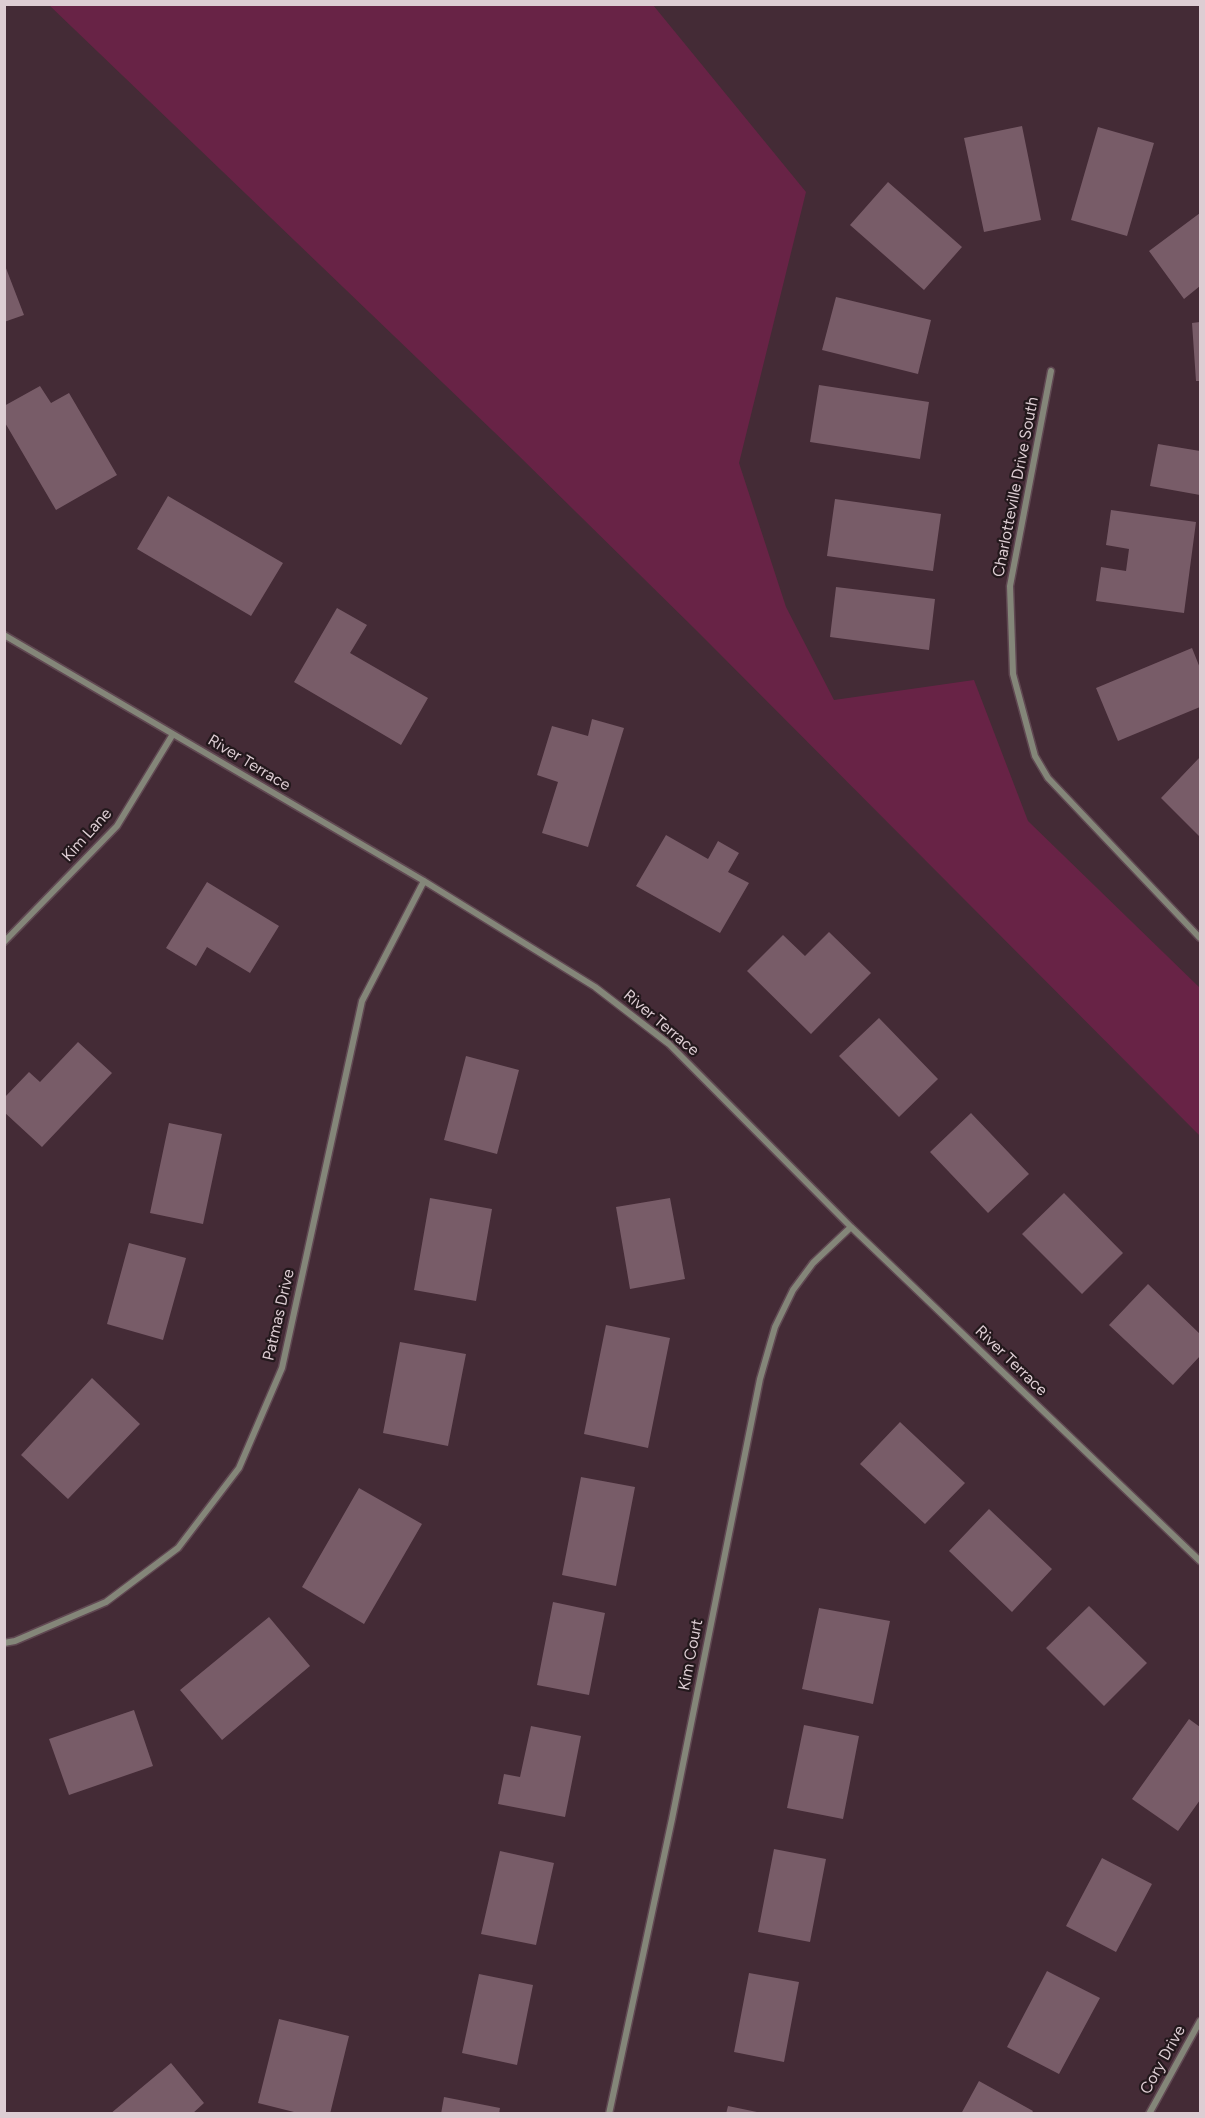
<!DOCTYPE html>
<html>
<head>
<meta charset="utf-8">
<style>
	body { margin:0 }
	#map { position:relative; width:1205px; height:2118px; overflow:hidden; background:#442b36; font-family:Figtree,sans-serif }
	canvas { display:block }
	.frame { position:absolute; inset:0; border:6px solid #ddcdd3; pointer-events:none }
</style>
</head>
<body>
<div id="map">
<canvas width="1205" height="2118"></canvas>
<div class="frame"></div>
</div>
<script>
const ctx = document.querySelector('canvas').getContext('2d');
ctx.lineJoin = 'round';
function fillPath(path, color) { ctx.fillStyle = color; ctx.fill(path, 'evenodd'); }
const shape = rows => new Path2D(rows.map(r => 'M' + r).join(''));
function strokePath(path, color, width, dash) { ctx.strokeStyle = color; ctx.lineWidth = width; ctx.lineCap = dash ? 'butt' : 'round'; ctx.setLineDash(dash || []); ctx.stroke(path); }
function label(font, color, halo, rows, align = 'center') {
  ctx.font = font + ' Figtree,sans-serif'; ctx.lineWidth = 4.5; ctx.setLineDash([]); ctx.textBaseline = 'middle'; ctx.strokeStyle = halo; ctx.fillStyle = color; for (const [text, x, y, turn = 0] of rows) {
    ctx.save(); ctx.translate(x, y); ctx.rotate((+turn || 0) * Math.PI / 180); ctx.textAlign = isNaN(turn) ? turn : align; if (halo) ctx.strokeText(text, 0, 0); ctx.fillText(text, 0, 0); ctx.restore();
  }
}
fillPath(shape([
	[49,5,653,5,806,192,739,463,786,607,834,700,974,680,1028,821,1200,988,1200,1136,697,631,517,454]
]), '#682346');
fillPath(shape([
	[1022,126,1041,220,984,232,964,138],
	[1098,127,1154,143,1127,236,1071,220],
	[888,182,962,247,924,290,850,225],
	[1200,213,1200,286,1184,299,1149,251],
	[4,263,24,315,4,322],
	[836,297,931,320,918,374,822,350],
	[1200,322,1200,381,1196,381,1192,323],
	[819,385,929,402,920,459,810,442],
	[40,386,51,403,69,393,117,475,56,510,4,421,4,406],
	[1158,444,1200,451,1200,495,1150,486],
	[168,496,283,563,251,616,137,549],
	[835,499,941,514,933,571,827,556],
	[1111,510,1196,522,1184,613,1096,601,1101,567,1126,571,1129,549,1106,545],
	[836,587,935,599,929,650,830,637],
	[337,608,367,625,350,653,428,698,401,745,294,682],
	[1192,648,1200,668,1200,681,1199,682,1200,707,1118,741,1096,688],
	[592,719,624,728,588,847,542,833,558,782,537,775,552,726,588,736],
	[1200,757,1200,837,1161,798],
	[666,835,708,859,718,841,739,853,728,872,749,883,720,933,636,886],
	[207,882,279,926,250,973,207,947,196,966,166,948],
	[829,932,871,973,811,1034,747,971,783,935,805,956],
	[879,1018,938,1079,899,1117,839,1056],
	[78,1042,112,1073,42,1147,4,1112,4,1098,29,1072,40,1082],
	[466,1056,519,1070,497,1154,444,1140],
	[971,1113,1029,1174,988,1213,930,1152],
	[169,1123,222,1134,203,1224,150,1213],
	[1064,1193,1123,1253,1082,1294,1022,1234],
	[430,1198,492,1209,476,1301,414,1290],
	[670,1198,685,1279,630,1289,616,1207],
	[129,1243,186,1258,163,1340,107,1324],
	[1148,1284,1200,1334,1200,1356,1173,1385,1109,1325],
	[606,1325,670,1338,648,1448,584,1434],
	[400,1342,466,1354,448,1446,383,1433],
	[92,1378,140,1424,68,1499,21,1455],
	[900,1422,965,1483,925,1524,860,1464],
	[581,1477,635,1487,616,1586,562,1575],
	[359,1488,422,1524,364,1624,302,1587],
	[989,1509,1052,1569,1012,1612,949,1551],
	[553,1602,605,1613,589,1695,537,1685],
	[1089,1606,1147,1663,1104,1706,1046,1648],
	[819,1608,890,1621,873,1704,802,1689],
	[269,1617,310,1666,222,1740,180,1690],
	[134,1710,153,1766,69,1795,49,1739],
	[1189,1719,1200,1727,1200,1800,1178,1831,1132,1799],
	[804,1725,859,1736,843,1819,787,1808],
	[531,1726,581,1736,565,1817,498,1804,504,1774,520,1777],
	[774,1849,826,1859,810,1942,758,1932],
	[500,1851,554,1863,536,1945,481,1934],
	[1102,1858,1152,1884,1116,1952,1066,1926],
	[1047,1971,1100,1998,1059,2074,1007,2047],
	[749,1973,799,1982,784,2062,734,2052],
	[479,1974,533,1985,517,2065,462,2053],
	[279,2019,349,2036,330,2114,302,2114,258,2103],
	[171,2063,204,2103,192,2114,110,2114],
	[979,2081,1033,2111,1031,2114,961,2114],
	[444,2097,500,2108,499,2114,441,2114],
	[728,2106,757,2112,757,2114,726,2114]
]), '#785c68');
const street = shape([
	[1051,371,1010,586,1013,674,1035,756,1048,778,1200,938],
	[4,635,424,881,595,987,669,1044,851,1227,1200,1561],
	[4,942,117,826,173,734],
	[4,1643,15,1641,106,1602,178,1548,239,1468,282,1368,362,1001,424,881],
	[609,2114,672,1819,760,1379,775,1327,793,1290,813,1263,851,1227],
	[1149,2114,1200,2021]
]);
strokePath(street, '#604852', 9);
strokePath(street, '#848679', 6);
label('16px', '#ddcdd3', '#23181c', [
	["Charlotteville Drive South",1016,487,-79],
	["River Terrace",249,763,31],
	["Kim Lane",87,835,-48],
	["River Terrace",661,1023,40],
	["Patmas Drive",279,1315,-77],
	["River Terrace",1011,1361,44],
	["Kim Court",691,1655,-79],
	["Cory Drive",1163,2060,-61]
]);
</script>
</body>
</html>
